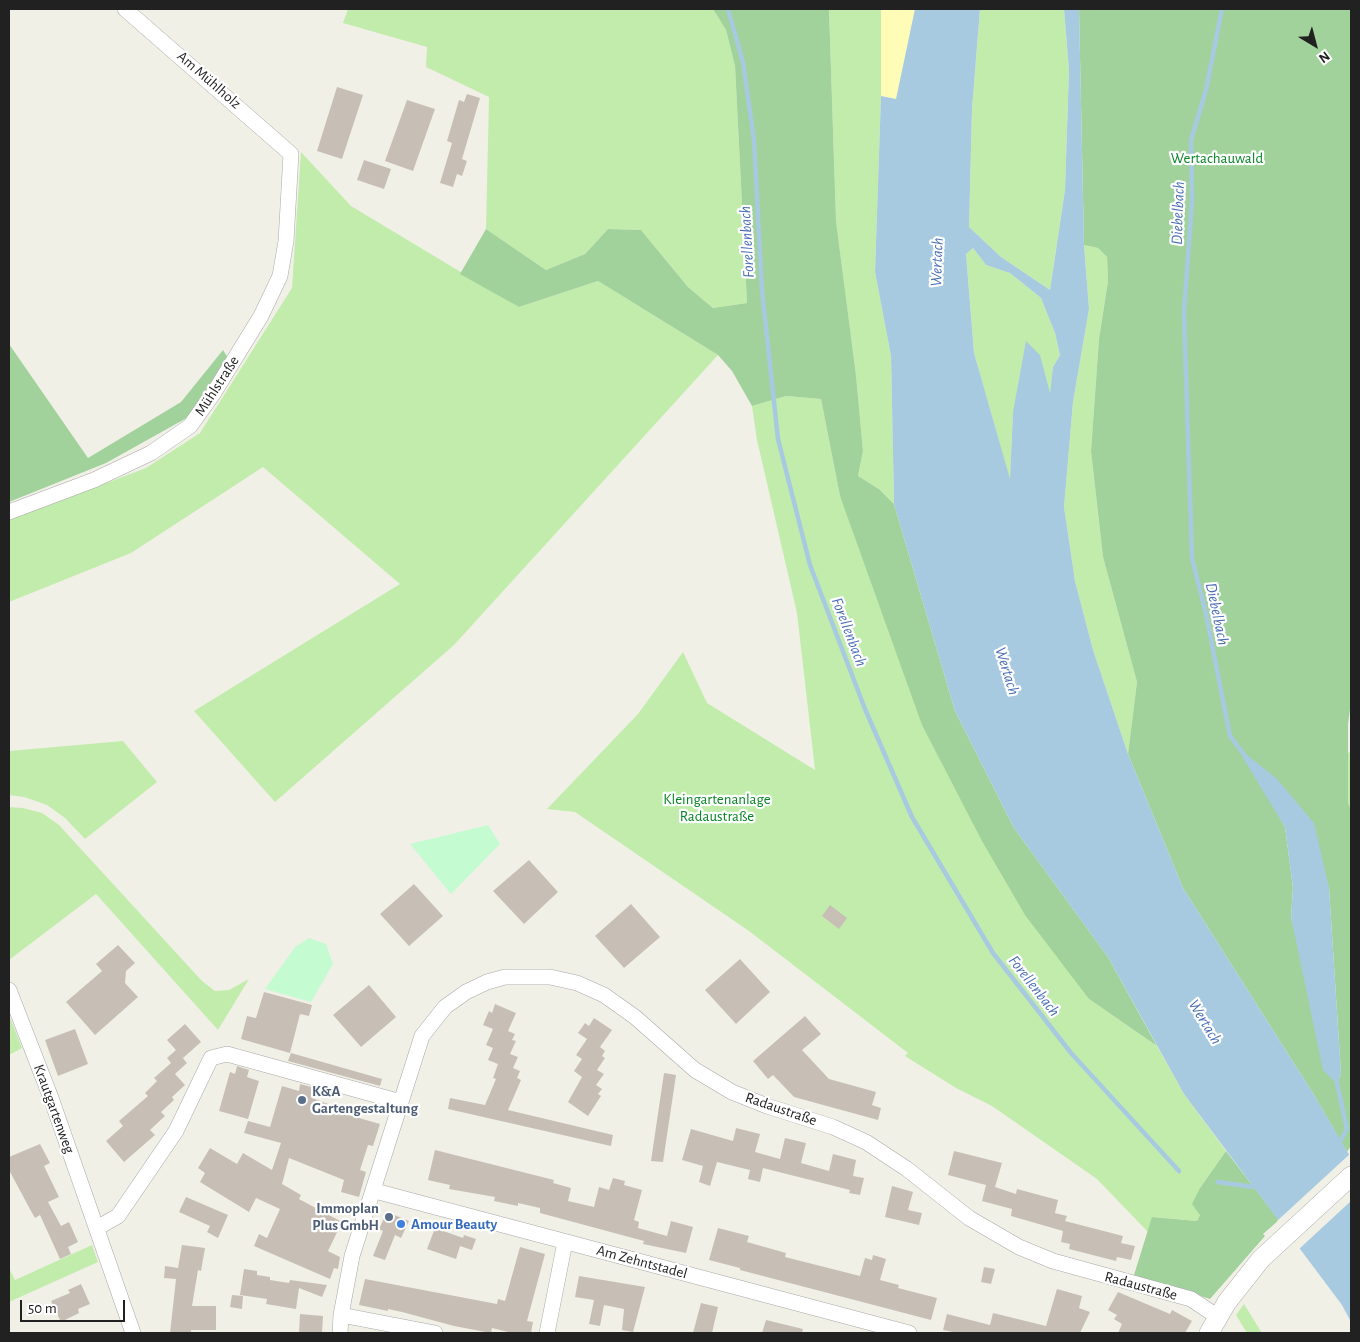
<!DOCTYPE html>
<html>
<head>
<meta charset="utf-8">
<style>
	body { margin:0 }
	#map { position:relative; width:1360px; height:1342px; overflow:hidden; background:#f1f0e7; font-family:"Alegreya Sans",sans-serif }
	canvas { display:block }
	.frame { position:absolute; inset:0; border:10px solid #212121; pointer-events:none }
	.north { position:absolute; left:1290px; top:20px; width:50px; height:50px; -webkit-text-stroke:4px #fff; paint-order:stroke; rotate:143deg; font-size:14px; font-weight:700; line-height:20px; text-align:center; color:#212121 }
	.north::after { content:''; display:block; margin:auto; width:18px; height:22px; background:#212121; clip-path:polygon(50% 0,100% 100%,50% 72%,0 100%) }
	.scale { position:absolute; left:20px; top:1300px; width:105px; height:22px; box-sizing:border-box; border:2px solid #212121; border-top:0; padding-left:6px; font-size:15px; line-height:18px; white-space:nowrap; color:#212121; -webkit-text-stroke:4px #fff; paint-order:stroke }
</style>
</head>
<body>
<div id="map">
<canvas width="1360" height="1342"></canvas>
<div class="frame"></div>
<div class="north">N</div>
<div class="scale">50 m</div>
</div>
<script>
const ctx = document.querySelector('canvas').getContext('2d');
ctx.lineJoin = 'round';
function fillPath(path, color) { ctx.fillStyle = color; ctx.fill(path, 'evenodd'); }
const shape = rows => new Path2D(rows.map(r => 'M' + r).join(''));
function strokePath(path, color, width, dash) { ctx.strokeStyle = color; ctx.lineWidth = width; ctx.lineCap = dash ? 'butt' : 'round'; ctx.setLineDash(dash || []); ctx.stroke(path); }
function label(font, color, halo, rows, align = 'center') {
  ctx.font = font + ' "Alegreya Sans",sans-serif'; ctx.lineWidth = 4.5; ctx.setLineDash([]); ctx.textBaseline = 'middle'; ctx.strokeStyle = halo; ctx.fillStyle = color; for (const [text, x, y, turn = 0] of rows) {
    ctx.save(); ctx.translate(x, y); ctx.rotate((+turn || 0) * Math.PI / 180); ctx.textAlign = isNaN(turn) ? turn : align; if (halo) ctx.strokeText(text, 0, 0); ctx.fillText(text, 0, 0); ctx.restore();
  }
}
fillPath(shape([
	[348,9,713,9,726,30,735,66,747,303,713,308,688,287,641,230,608,229,585,254,546,270,486,229,489,97,426,67,427,47,343,23],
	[829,9,881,9,881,96,875,272,891,356,894,504,879,489,858,476,863,451,856,375,836,221],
	[980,9,1064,9,1069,70,1065,190,1050,290,1001,257,969,227,972,109],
	[301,152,351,206,519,307,598,281,718,355,454,645,275,802,194,711,400,584,263,467,131,553,9,602,9,520,146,468,200,433,292,288],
	[1084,245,1098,248,1107,257,1108,281,1099,339,1091,451,1103,557,1137,682,1128,754,1093,650,1075,581,1064,507,1073,402,1089,309],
	[973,248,986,265,1010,273,1041,298,1055,333,1060,355,1053,367,1050,395,1013,412,1010,481,974,353,966,254],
	[786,396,821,399,840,496,1089,999,1157,1046,1184,1094,1226,1151,1200,1188,1200,1215,1197,1221,1153,1217,1148,1232,1097,1179,992,1106,956,1088,905,1056,908,1053,749,931,575,812,547,809,638,714,683,652,707,703,815,770,797,613,757,440,752,406],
	[123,741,157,782,85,839,65,818,47,805,24,797,9,795,9,751],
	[1351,751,1351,810,1348,804,1348,753],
	[9,807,23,808,42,813,59,825,202,981,215,991,229,990,249,979,218,1030,96,894,9,960],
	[9,1015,22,1048,9,1055],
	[92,1245,98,1262,9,1302,9,1268,15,1280],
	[1244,1304,1262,1333,1247,1333,1236,1315]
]), '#c2ecac');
fillPath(shape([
	[713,9,829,9,836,221,856,375,863,451,858,476,879,489,894,504,955,711,1014,828,1108,957,1157,1046,1089,999,1025,915,982,841,922,725,840,496,821,399,786,396,752,406,732,371,718,355,598,281,519,307,460,274,486,229,546,270,585,254,608,229,641,230,688,287,713,308,747,303,735,66,726,30],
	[1079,9,1351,9,1351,702,1348,724,1348,803,1351,810,1351,1146,1347,1152,1314,1095,1183,888,1128,754,1137,682,1103,557,1091,451,1099,339,1108,281,1107,257,1098,248,1084,245],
	[1279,816,1329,888,1341,1074,1337,1084,1291,917,1293,888,1285,827],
	[9,344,88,458,181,402,223,350,228,358,192,415,106,463,9,502],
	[1226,1151,1279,1220,1263,1234,1265,1236,1210,1299,1134,1275,1152,1217,1197,1221,1200,1215,1192,1204,1200,1188]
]), '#a2d29b');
fillPath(shape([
	[881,9,915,9,896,100,881,96]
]), '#fffcb8');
fillPath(shape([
	[488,825,500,844,451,894,410,844],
	[309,938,326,944,333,964,311,1002,265,989,295,947]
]), '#c4fbd1');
fillPath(shape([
	[915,9,980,9,972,109,969,227,1001,257,1050,290,1065,190,1069,70,1064,9,1079,9,1084,245,1089,309,1073,402,1064,507,1075,581,1093,650,1128,754,1183,888,1314,1095,1351,1158,1351,1322,1342,1305,1184,1094,1108,957,1014,828,955,711,894,504,891,356,875,272,881,96,896,99],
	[973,248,986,265,1010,273,1041,298,1055,333,1060,355,1053,367,1050,393,1040,355,1026,341,1013,412,1010,479,974,353,966,254],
	[1247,755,1277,779,1314,823,1329,888,1341,1074,1337,1084,1323,1070,1291,917,1293,888,1285,827,1243,758]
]), '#a7cae0');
fillPath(shape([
	[1351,1153,1351,1201,1298,1250,1277,1221]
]), '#f1f0e7');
strokePath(shape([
	[728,9,743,62,754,140,762,291,778,439,810,565,865,709,912,817,993,953,1071,1053,1179,1171],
	[1222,9,1206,90,1191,140,1192,201,1184,312,1188,439,1192,558,1206,614,1230,736,1248,760],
	[1336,1079,1347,1129,1337,1147],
	[1218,1182,1261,1188]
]), '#a7cae0', 4.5);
fillPath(shape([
	[337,87,363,95,342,159,317,151],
	[467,94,480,98,462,159,467,161,462,176,457,174,453,187,440,183,452,143,447,141,459,100,464,102],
	[407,100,435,109,413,171,385,161],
	[364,160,391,169,384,189,357,180],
	[529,860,558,892,524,924,493,891],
	[414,884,443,916,409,946,380,914],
	[631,904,660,937,624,968,595,936],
	[830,905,847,918,839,929,822,916],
	[118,945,135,963,126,971,125,983,138,997,95,1035,66,1002,102,971,96,964],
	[740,959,770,992,736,1024,705,990],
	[369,985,396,1017,361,1047,333,1015],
	[264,992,312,1005,309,1016,300,1014,290,1053,241,1039,247,1016,256,1018],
	[495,1004,516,1013,508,1031,515,1034,512,1040,516,1041,510,1054,518,1057,513,1068,520,1071,517,1078,521,1080,508,1110,613,1135,611,1146,448,1109,450,1098,485,1105,496,1079,493,1078,498,1064,488,1060,493,1048,486,1045,493,1029,483,1025,489,1011,492,1013],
	[805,1016,821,1034,802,1050,829,1079,876,1092,872,1105,881,1108,878,1120,794,1097,773,1075,768,1079,753,1061],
	[594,1018,612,1030,600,1047,605,1051,602,1056,605,1058,597,1070,604,1074,596,1085,602,1089,598,1094,601,1096,588,1116,568,1102,582,1077,574,1071,582,1059,576,1055,587,1039,578,1033,585,1023,589,1026],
	[185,1024,201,1042,183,1058,167,1040],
	[75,1029,88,1064,58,1076,45,1040],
	[176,1050,187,1063,175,1074,185,1085,172,1097,174,1100,161,1112,165,1116,150,1130,155,1135,124,1162,106,1141,123,1126,119,1121,148,1096,145,1093,157,1081,154,1078,171,1063,167,1058],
	[291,1053,382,1079,380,1086,288,1061],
	[237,1066,249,1070,247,1077,259,1081,248,1119,219,1111,230,1072,235,1074],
	[664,1073,676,1075,663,1162,651,1161],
	[300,1084,315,1088,312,1098,339,1108,338,1112,380,1124,373,1146,368,1145,360,1170,366,1172,359,1197,341,1192,344,1180,289,1158,282,1184,301,1195,299,1199,342,1222,328,1251,340,1257,338,1269,334,1268,330,1279,254,1246,259,1234,267,1238,280,1209,256,1198,249,1212,200,1182,205,1173,198,1168,210,1148,237,1164,243,1153,272,1170,281,1143,244,1133,248,1121,270,1127,282,1086,299,1091],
	[736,1128,760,1134,755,1152,780,1159,785,1138,806,1143,801,1163,829,1171,833,1154,856,1160,853,1176,864,1178,860,1195,849,1193,850,1190,763,1168,760,1182,748,1179,750,1170,717,1162,710,1186,699,1182,703,1166,682,1160,691,1129,733,1141],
	[40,1144,50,1163,44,1166,59,1197,48,1202,61,1226,69,1222,78,1242,68,1247,71,1254,60,1259,40,1215,35,1218,31,1211,9,1170,9,1157],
	[435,1150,554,1180,553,1183,571,1188,568,1201,594,1207,599,1187,609,1190,613,1178,625,1181,624,1185,642,1190,634,1220,639,1222,638,1228,667,1236,671,1221,693,1227,686,1253,643,1244,644,1241,540,1213,540,1208,518,1203,518,1206,494,1201,495,1197,449,1189,450,1185,428,1180],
	[954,1151,1002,1163,995,1187,992,1186,1016,1194,1017,1189,1058,1200,1055,1213,1067,1216,1065,1221,1123,1236,1121,1243,1135,1246,1131,1260,1117,1257,1116,1261,1069,1249,1070,1244,1061,1242,1063,1231,1011,1216,1012,1209,982,1201,986,1185,948,1175],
	[892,1186,913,1192,908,1210,922,1213,919,1225,885,1217],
	[186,1197,228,1215,218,1238,207,1232,210,1226,179,1212],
	[387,1212,409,1221,401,1238,395,1235,385,1260,373,1256,383,1231,379,1229],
	[435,1228,463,1238,464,1235,476,1239,472,1250,460,1246,456,1259,427,1249],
	[718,1228,749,1236,747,1242,786,1253,785,1257,860,1276,865,1258,872,1260,873,1255,886,1259,880,1280,899,1285,898,1288,937,1298,931,1320,740,1270,740,1268,709,1260],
	[182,1245,205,1248,201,1271,198,1270,192,1306,216,1306,216,1330,191,1330,191,1333,170,1333,176,1279,164,1278,165,1266,178,1268],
	[520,1247,545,1254,527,1321,533,1322,531,1333,512,1333,492,1328,491,1333,454,1326,402,1312,388,1309,388,1311,359,1305,365,1279,497,1304,498,1299,505,1301],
	[984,1267,995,1269,991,1284,981,1282],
	[244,1269,257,1271,257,1275,270,1277,270,1280,289,1283,290,1280,327,1285,322,1297,299,1288,296,1309,266,1304,267,1299,240,1295],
	[579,1276,645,1287,633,1332,622,1330,624,1309,604,1305,600,1326,589,1324,594,1300,575,1297],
	[81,1284,90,1304,78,1309,79,1313,61,1322,51,1301,70,1293,68,1290],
	[1057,1289,1082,1296,1079,1308,1090,1312,1080,1333,958,1333,943,1330,947,1314,990,1325,993,1313,1046,1326],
	[1118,1292,1170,1314,1172,1310,1192,1321,1185,1333,1118,1333,1122,1324,1114,1319,1117,1315,1108,1310],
	[232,1295,243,1296,242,1309,230,1307],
	[701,1303,718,1307,712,1333,693,1333],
	[300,1314,323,1316,322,1333,299,1333],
	[766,1320,803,1329,802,1333,762,1333]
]), '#c7bfb6');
const minor = shape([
	[9,512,94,480,151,453,190,426,213,394,261,316,280,276,286,241,291,154,125,9],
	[9,990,51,1098,133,1333],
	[375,1191,909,1333],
	[97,1228,118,1216,176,1131,211,1058,227,1054,401,1102,422,1036,445,1007,466,992,487,982,505,977,550,977,577,983,604,995,635,1017,695,1070,732,1092,767,1106,833,1127,866,1142,907,1169,969,1218,1019,1247,1053,1261,1191,1299,1218,1317],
	[341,1315,435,1333],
	[340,1333,341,1315,352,1256,401,1102],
	[547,1333,565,1242]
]);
const tertiary = shape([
	[1209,1333,1227,1302,1261,1259,1351,1176]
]);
strokePath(minor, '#a8a8a8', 16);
strokePath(tertiary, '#a8a8a8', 20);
strokePath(minor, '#fff', 15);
strokePath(tertiary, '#fff', 19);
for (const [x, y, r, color] of [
	[302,1100,5,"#5c6f8a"],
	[389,1217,5,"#5c6f8a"],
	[401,1224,5,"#3f7fe0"]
]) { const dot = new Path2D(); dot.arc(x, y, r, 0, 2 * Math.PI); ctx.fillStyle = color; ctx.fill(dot); strokePath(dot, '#fff', 2); }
label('15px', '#212121', '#fff', [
	["Am Mühlholz",209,80,41],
	["Mühlstraße",217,386,-57],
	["Krautgartenweg",54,1109,70],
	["Radaustraße",781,1109,19],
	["Am Zehntstadel",642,1262,15],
	["Radaustraße",1141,1286,15]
]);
label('15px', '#088526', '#fff', [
	["Wertachauwald",1217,158],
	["Kleingartenanlage",717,799],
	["Radaustraße",717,816]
]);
label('bold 15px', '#4e5e75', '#fff', [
	["K&A",312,1091],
	["Gartengestaltung",312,1108],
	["Immoplan",379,1208,"right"],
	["Plus GmbH",379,1225,"right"]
], 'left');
label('bold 15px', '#366cbe', '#fff', [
	["Amour Beauty",411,1224]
], 'left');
label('italic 16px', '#496eb5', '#fff', [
	["Diebelbach",1178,213,-88],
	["Forellenbach",747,242,-93],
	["Wertach",937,262,-88],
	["Diebelbach",1217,614,78],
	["Forellenbach",849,632,69],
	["Wertach",1007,671,73],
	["Forellenbach",1034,986,52],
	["Wertach",1205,1022,59]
]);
</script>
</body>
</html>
